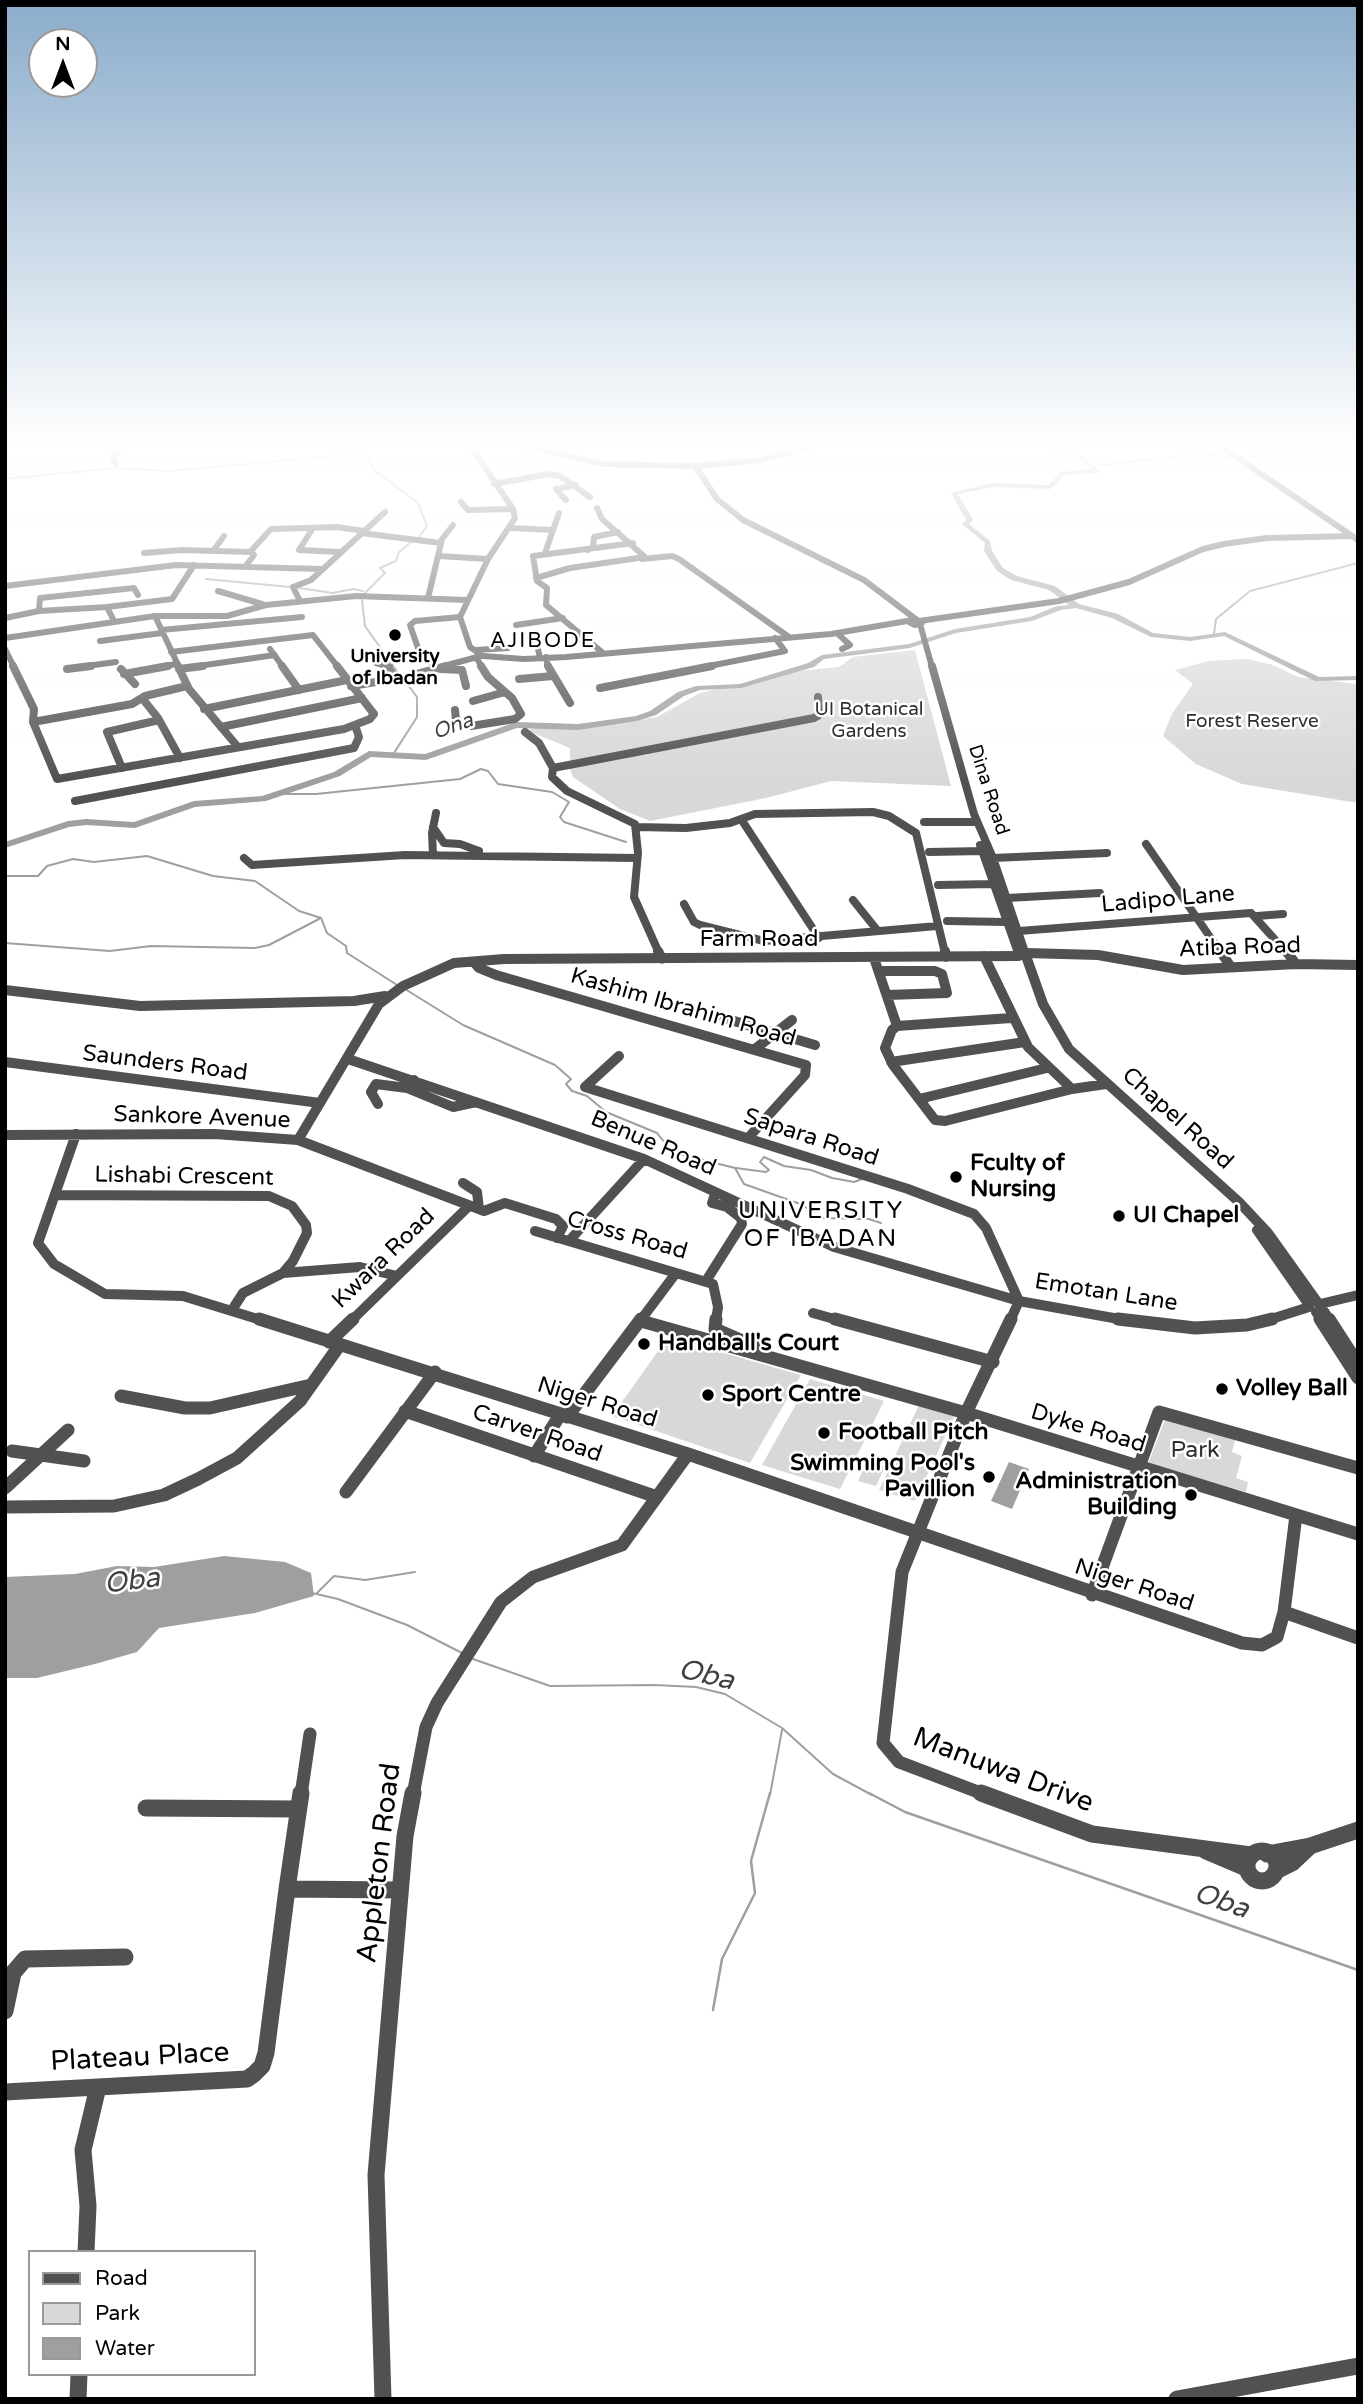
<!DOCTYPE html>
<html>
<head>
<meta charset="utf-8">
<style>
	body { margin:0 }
	#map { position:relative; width:1363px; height:2404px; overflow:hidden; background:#fff; font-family:"Varela Round",sans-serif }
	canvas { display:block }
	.frame { position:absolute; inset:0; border:7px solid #000; pointer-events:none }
	.legend { position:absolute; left:28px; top:2250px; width:228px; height:126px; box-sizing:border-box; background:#fff; border:2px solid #999; margin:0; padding:9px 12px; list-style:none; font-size:21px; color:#000 }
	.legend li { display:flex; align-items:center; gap:14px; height:35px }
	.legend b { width:35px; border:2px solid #999 }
	.north { position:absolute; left:28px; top:28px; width:70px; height:70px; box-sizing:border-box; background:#fff; border:2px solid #999; border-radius:50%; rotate:0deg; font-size:19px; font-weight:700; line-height:28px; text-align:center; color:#000 }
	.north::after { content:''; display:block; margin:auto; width:24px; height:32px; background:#000; clip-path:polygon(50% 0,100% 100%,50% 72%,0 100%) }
</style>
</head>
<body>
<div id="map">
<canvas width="1363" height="2404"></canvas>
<div class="frame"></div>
<ul class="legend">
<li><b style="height:9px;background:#515151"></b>Road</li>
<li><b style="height:19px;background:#d8d8d8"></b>Park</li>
<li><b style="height:19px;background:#9f9f9f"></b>Water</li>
</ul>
<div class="north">N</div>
</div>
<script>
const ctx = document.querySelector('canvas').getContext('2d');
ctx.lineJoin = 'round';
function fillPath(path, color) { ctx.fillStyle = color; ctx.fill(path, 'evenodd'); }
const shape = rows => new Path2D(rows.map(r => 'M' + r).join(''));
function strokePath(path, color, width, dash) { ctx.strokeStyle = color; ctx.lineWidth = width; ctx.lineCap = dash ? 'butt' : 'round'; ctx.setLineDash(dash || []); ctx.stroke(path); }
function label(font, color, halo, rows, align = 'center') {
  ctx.font = font + ' "Varela Round",sans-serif'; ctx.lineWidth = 5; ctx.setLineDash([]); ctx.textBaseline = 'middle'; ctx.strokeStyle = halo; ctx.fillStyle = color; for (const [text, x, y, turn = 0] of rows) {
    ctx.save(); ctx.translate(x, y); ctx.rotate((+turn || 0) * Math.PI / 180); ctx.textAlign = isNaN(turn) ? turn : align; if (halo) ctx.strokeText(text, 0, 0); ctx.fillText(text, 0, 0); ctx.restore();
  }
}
fillPath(shape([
	[915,650,951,786,831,781,766,798,650,821,620,809,573,777,570,769,570,748,528,731,535,727,616,724,657,717,700,693,799,671,839,667,853,657],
	[1247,659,1273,665,1298,677,1358,684,1358,803,1242,784,1196,764,1163,736,1172,714,1193,684,1175,670,1209,661],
	[668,1337,801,1375,750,1463,612,1416],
	[810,1379,884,1401,840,1489,762,1465],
	[919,1405,955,1415,915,1501,879,1490],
	[1166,1417,1236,1437,1232,1452,1242,1456,1236,1478,1248,1482,1246,1492,1148,1464],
	[870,1455,888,1460,876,1486,858,1481]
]), '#d8d8d8');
fillPath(shape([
	[1009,1462,1029,1469,1012,1509,991,1501],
	[224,1556,285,1562,311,1573,314,1596,255,1613,159,1628,137,1652,95,1664,37,1678,5,1678,5,1577,75,1574,117,1566,154,1567]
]), '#9f9f9f');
strokePath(shape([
	[343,445,369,459,373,469,418,503,427,526,419,537],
	[1267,454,1311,448,1358,449],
	[1242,457,1258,456],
	[1094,466,1202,454,1233,457],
	[5,479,114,468,170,471,356,454],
	[206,579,290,587],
	[299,588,333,593,353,589,363,591],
	[363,595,385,573,380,568,396,561,399,552,411,542],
	[362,600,365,626,399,674],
	[1214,634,1216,619,1250,591,1358,563],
	[394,753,417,717,417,697,405,681],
	[282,794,316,794,460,779,481,769,488,771,498,784,552,792,569,802,560,817,564,822,626,842],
	[5,876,38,876,47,866,73,859,94,862,147,856,213,876,255,881,299,911,321,918,327,933,346,946,347,953,397,985],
	[5,943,110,951,151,946,255,948,269,945,319,919],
	[405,989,463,1025,555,1065,571,1079,566,1084,572,1091,587,1096,606,1112,657,1133,669,1148,683,1155,735,1168,744,1184,803,1205,819,1218,869,1219,881,1223],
	[736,1168,766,1172,769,1170,760,1162,764,1157,784,1166,811,1170,832,1178,854,1182,862,1179],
	[312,1593,338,1599,407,1625,462,1653],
	[317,1593,334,1576,365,1580,415,1572],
	[473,1659,550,1686,655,1685,696,1687,725,1694,782,1728,833,1774,872,1795],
	[770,1795,782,1730]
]), '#9f9f9f', 2);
strokePath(shape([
	[869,1793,905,1812,1358,1970],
	[713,2010,722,1959,755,1893,751,1861,770,1793]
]), '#9f9f9f', 2.5);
fillPath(shape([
	[1045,445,1051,445,1050,446,1085,457,1099,471,1096,473,1064,475,1051,489,992,487,958,494,973,520,969,524,990,541,992,551,1003,568,1017,576,1055,586,1079,604,1118,614,1153,633,1190,637,1225,632,1319,677,1358,676,1358,680,1315,681,1224,636,1190,641,1151,637,1112,618,1076,608,1061,610,1032,621,956,633,910,648,824,659,814,667,741,688,700,690,684,696,656,715,637,721,578,730,517,728,426,760,371,757,340,776,266,801,195,807,135,828,86,825,69,827,5,848,5,842,68,821,86,819,134,822,194,801,262,796,334,772,369,751,425,754,516,722,578,724,636,716,650,711,678,692,696,686,740,684,808,663,822,655,909,644,955,629,1030,617,1057,606,1069,605,1049,590,1011,580,997,571,984,551,985,543,962,524,966,520,951,493,992,483,1049,485,1060,472,1091,469,1081,459,1044,448,1045,445]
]), '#9f9f9f');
strokePath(shape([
	[114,445,119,448,113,458,116,464],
	[470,445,513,509,515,518,488,559,460,617,470,647,483,656,524,659,566,657,831,634,913,620,922,623,915,625,909,622],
	[520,445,604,464,692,466],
	[1219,445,1358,540],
	[697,466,761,460,814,445],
	[696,467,717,499,743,520,864,580,917,620],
	[494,484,549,474,560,476,590,497],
	[566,500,556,489,576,485],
	[461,502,468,510,513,509],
	[313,528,299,550,340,552],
	[511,528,553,530],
	[361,533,441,543],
	[588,550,593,547,594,537,618,532],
	[213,551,224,536],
	[144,553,182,550,252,552],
	[545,553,559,513],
	[439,556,488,559],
	[642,559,672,556,679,559,789,637],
	[245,567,254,555,251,551,271,529,337,527,364,531],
	[536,578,570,568,645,557,602,519,597,508],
	[5,586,176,565,322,569],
	[218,591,262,604],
	[428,598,442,539,453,525],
	[300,601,293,587,311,580,385,512],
	[107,607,172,599,194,565],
	[39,611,40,598,134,588,138,595],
	[155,616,179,667],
	[5,618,39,611,107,607,114,621],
	[919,621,1059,601,1129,582,1203,549,1224,544,1267,538,1351,536],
	[920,624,932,667],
	[516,625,563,618],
	[161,630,302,617],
	[838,634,850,645,842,649],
	[535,635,540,658],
	[5,638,155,616,227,616,266,605,356,596,468,600],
	[100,641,162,633],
	[5,649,14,667],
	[270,649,283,667],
	[475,650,508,648],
	[171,652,313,635,338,667],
	[603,653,546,605,547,588,537,581,533,556,633,543],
	[370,657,376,663,390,667],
	[476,657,482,667],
	[546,657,548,667],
	[79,667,116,662],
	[159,667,176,664],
	[191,667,275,655],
	[435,667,419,651,410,625,415,621,460,617],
	[440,667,481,656],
	[704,667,785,651,775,638]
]), '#515151', 6);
strokePath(shape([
	[13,666,34,709,33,722,57,779,344,729,370,719,374,714,337,666],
	[178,666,189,689,238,747],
	[282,666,299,690],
	[387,666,397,679],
	[548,666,570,703],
	[932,666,974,814,993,858,1025,952],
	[67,669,91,666],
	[121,669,135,684],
	[179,669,203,666],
	[440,669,462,670,466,686],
	[124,674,168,666],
	[519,679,553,676],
	[351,686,401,678,446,666],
	[600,688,712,666],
	[142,698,158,718,180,758],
	[473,701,505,692],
	[204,709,347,680],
	[455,710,456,720,471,726,515,719,521,714,512,698,488,677,481,666],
	[33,722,132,704,145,696,187,686],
	[221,727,362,698],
	[525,732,539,743,553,768],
	[122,768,107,732,159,720],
	[75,801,354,748,359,737,355,725],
	[741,819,819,938],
	[924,822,977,822],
	[433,827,444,843,460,844,479,851],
	[636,827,686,828,730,823,755,814,873,812,889,816,916,833,945,953],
	[1146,844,1221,953],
	[980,845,1018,953],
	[929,852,983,851],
	[433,855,432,833,436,813],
	[244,858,252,865,405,855,637,858],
	[993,858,1107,853],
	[938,885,994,884],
	[1007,898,1100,893],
	[853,900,877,930],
	[684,904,694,922,700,925,764,941,937,926],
	[1257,916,1283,914],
	[947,921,1006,922],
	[1019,931,1251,913,1287,953],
	[659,953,634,897,638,853,635,824,567,791,552,777,553,768,814,718,819,715,818,697]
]), '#515151', 8);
strokePath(shape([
	[658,951,662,959],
	[945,951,946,957],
	[1220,951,1231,967],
	[1286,951,1296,964],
	[1026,953,1098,955,1183,970,1296,964,1358,965],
	[984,956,1028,1047,1072,1089],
	[1026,956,1043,1004,1069,1049,1239,1202,1268,1233,1318,1303],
	[874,958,897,1026,892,1030,885,1048,893,1065,935,1120,945,1121,1072,1089,1106,1084],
	[474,962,479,968,496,975,806,1065,805,1075,748,1138],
	[879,971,935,971,942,974,947,993,887,995],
	[5,990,140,1006,354,1001,385,996],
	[724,1018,815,1045],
	[897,1026,1011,1018],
	[755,1049,792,1020],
	[619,1056,585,1087,908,1189,974,1214,986,1228,1019,1301],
	[348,1059,644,1159,834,1247,1019,1301,1130,1321],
	[5,1062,320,1103],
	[891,1062,1025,1042],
	[414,1080,407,1088,453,1107,476,1102],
	[919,1099,1047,1068],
	[378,1104,371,1092,376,1084,407,1088],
	[76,1134,38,1243,54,1264,105,1294,183,1296,264,1321],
	[5,1135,215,1134,298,1140,484,1211,505,1203,556,1219,563,1226,557,1238],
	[298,1140,379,1004,403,986,454,963,504,959,1019,956],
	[463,1183,477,1192,479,1209],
	[55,1195,269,1196,292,1206,306,1225,307,1233,293,1261,283,1273,243,1293,232,1310],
	[1257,1230,1309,1305],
	[535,1231,713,1284,718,1307,716,1321],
	[569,1241,644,1159],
	[283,1273,360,1267,397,1276],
	[706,1281,742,1224,741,1218,727,1207,712,1203,715,1194],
	[1320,1304,1358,1295],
	[1324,1311,1330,1321],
	[1316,1312,1322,1321],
	[813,1313,841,1321],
	[351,1321,469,1206],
	[640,1321,676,1273],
	[1010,1321,1019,1301],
	[1265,1321,1309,1307]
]), '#515151', 10);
strokePath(shape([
	[259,1319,688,1454,1242,1643,1262,1645,1277,1637,1284,1612,1296,1515],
	[716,1319,715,1329,763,1350],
	[835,1319,993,1362],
	[1118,1319,1195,1328,1247,1325,1272,1319],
	[1320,1319,1358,1378],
	[1329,1319,1358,1364],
	[641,1321,966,1413,1358,1534],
	[329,1342,353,1319],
	[121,1396,185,1408,210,1408,311,1385],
	[405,1411,657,1497],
	[567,1417,641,1319],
	[12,1451,84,1461],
	[534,1456,560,1415],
	[5,1488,68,1430],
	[346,1492,435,1372],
	[5,1507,114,1506,164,1495,198,1479,237,1458,300,1401,339,1346],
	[1092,1595,1159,1412,1358,1468],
	[1284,1612,1358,1638],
	[301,1795,310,1734],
	[413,1795,426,1727,437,1703,501,1602,533,1577,622,1545,688,1454],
	[986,1795,899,1762,883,1743,902,1572,966,1413,1011,1319]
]), '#515151', 13);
strokePath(shape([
	[301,1793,287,1889,400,1890],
	[981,1793,1092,1834,1251,1855],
	[146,1808,298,1809],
	[1206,1851,1246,1868],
	'1247 1866a15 15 0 1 1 30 0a15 15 0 1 1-30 0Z',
	[1267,1854,1310,1846,1358,1830],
	[1278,1870,1292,1863,1309,1847],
	[5,2011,13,1973,25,1959,125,1957],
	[5,2092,247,2079,254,2074,262,2066,266,2053,287,1889],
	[86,2252,88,2206,83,2150,98,2087],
	[78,2399,79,2374],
	[383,2399,376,2175,405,1836,413,1793],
	[1177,2399,1358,2366]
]), '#515151', 17);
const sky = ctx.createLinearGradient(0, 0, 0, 781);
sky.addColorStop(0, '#8baccb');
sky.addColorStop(0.57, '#fff');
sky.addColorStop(1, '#ffffff00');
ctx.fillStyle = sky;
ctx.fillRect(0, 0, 1363, 781);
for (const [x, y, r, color] of [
	[395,635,7,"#000"],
	[956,1177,7,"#000"],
	[1119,1216,7,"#000"],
	[644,1344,7,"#000"],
	[1222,1389,7,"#000"],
	[708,1395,7,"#000"],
	[824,1433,7,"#000"],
	[989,1477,7,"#000"],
	[1191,1495,7,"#000"]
]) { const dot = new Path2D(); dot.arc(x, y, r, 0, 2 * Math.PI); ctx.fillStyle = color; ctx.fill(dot); strokePath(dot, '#fff', 2.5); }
label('bold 19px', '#000', '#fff', [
	["University",395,657],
	["of Ibadan",395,679]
]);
label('19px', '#2f2f2f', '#fff', [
	["UI Botanical",869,710],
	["Gardens",869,732],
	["Forest Reserve",1252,722]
]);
label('19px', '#000', '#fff', [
	["Dina Road",988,790,72]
]);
ctx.letterSpacing = '2px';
label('21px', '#000', '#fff', [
	["AJIBODE",543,641]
]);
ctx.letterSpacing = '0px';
label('italic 21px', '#404040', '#fff', [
	["Ona",453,727,-20]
]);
label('23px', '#000', '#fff', [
	["Ladipo Lane",1168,900,-5],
	["Farm Road",759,940],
	["Atiba Road",1240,948,-2],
	["Kashim Ibrahim Road",683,1008,16],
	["Saunders Road",165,1064,7],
	["Sankore Avenue",202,1118,2],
	["Chapel Road",1177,1119,42],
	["Sapara Road",811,1138,18],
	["Benue Road",653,1144,23],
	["Lishabi Crescent",184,1177,1],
	["Cross Road",627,1236,16],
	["Kwara Road",384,1259,-44],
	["Emotan Lane",1106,1293,9],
	["Niger Road",597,1403,17],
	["Dyke Road",1088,1429,17],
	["Carver Road",537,1434,19],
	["Niger Road",1134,1586,18]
]);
label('bold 23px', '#000', '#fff', [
	["Fculty of",970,1164],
	["Nursing",970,1190],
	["UI Chapel",1133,1216],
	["Handball's Court",658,1344],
	["Volley Ball",1236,1389],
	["Sport Centre",722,1395],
	["Football Pitch",838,1433],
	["Swimming Pool's",975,1464,"right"],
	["Pavillion",975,1490,"right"],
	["Administration",1177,1482,"right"],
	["Building",1177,1508,"right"]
], 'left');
label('23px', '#2f2f2f', '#fff', [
	["Park",1195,1451]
]);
ctx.letterSpacing = '2px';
label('24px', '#000', '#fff', [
	["UNIVERSITY",821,1212],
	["OF IBADAN",821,1240]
]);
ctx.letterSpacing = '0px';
label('italic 28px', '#404040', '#fff', [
	["Oba",132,1582,-7],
	["Oba",706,1676,13],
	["Oba",1221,1902,19]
]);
label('28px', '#000', '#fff', [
	["Manuwa Drive",1003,1771,21],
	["Appleton Road",380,1863,-83],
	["Plateau Place",140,2058,-3]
]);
</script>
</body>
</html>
